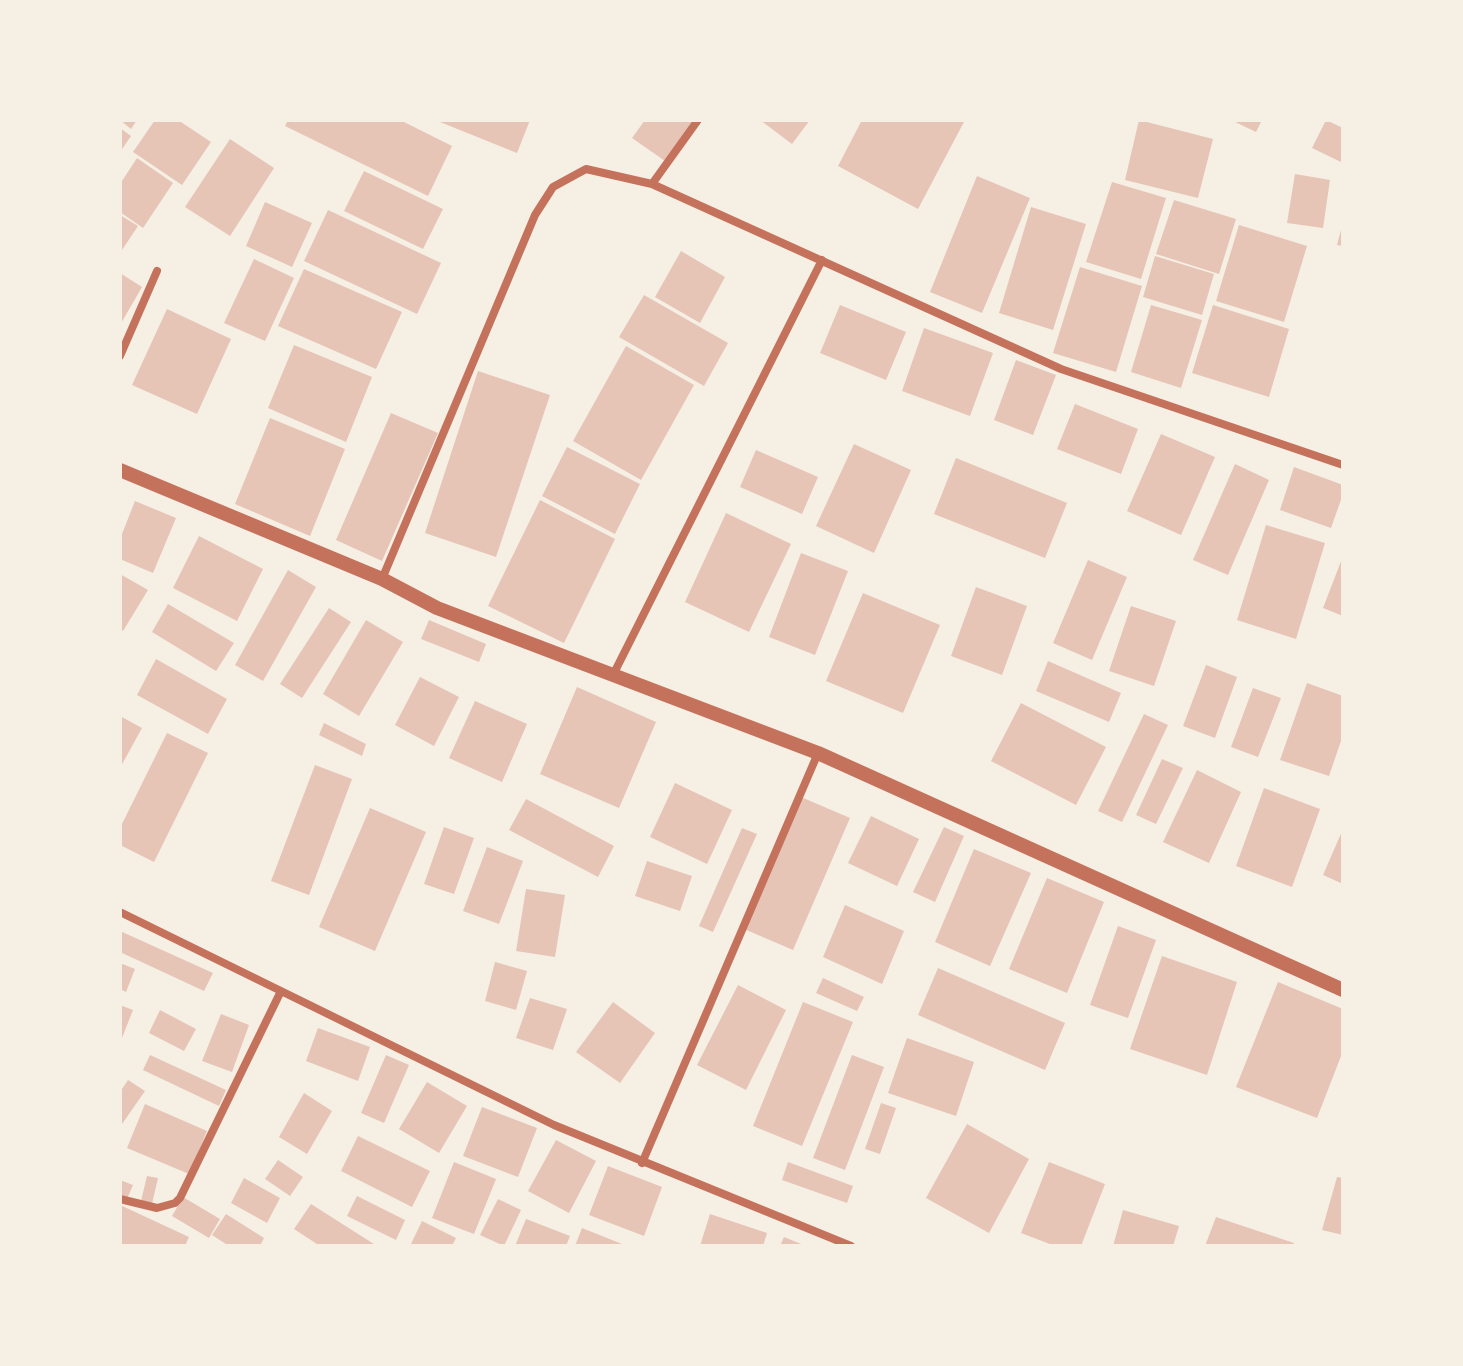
<!DOCTYPE html>
<html>
<head>
<meta charset="utf-8">
<style>
	body { margin:0 }
	#map { position:relative; width:1463px; height:1366px; overflow:hidden; background:#f6efe4; font-family:"Golos Text",sans-serif }
	canvas { display:block }
	.frame { position:absolute; inset:0; border:122px solid #f6efe4; pointer-events:none }
</style>
</head>
<body>
<div id="map">
<canvas width="1463" height="1366"></canvas>
<div class="frame"></div>
</div>
<script>
const ctx = document.querySelector('canvas').getContext('2d');
ctx.lineJoin = 'round';
function fillPath(path, color) { ctx.fillStyle = color; ctx.fill(path, 'evenodd'); }
const shape = rows => new Path2D(rows.map(r => 'M' + r).join(''));
function strokePath(path, color, width, dash) { ctx.strokeStyle = color; ctx.lineWidth = width; ctx.lineCap = dash ? 'butt' : 'round'; ctx.setLineDash(dash || []); ctx.stroke(path); }
fillPath(shape([
	[120,120,137,120,131,129],
	[155,120,178,120,211,142,182,185,133,152],
	[288,120,400,120,452,146,428,196,285,126],
	[435,120,530,120,517,153],
	[645,120,695,120,665,161,632,138],
	[760,120,810,120,792,144],
	[862,120,965,120,918,209,838,166],
	[1139,120,1213,139,1198,198,1125,180],
	[1231,120,1262,120,1256,132],
	[1326,120,1343,128,1343,163,1312,148],
	[120,128,131,136,120,152],
	[230,139,274,168,230,236,185,207],
	[137,158,173,183,143,228,120,212,120,184],
	[364,171,443,209,423,249,344,211],
	[1295,174,1330,180,1323,228,1287,223],
	[977,176,1030,198,982,313,930,292],
	[1112,182,1166,198,1141,279,1086,262],
	[1174,200,1236,219,1219,274,1156,254],
	[265,202,312,223,292,267,246,246],
	[1031,207,1086,224,1053,330,999,313],
	[328,210,441,263,417,314,304,261],
	[120,215,138,226,120,253],
	[1239,225,1307,246,1284,322,1216,301],
	[1342,226,1343,226,1343,246,1337,245],
	[681,251,725,277,700,323,655,297],
	[1155,256,1214,274,1202,315,1143,297],
	[254,259,294,278,265,341,224,323],
	[1080,267,1142,286,1116,372,1053,353],
	[304,269,402,312,376,369,278,326],
	[120,273,142,287,120,325],
	[644,295,728,343,704,386,619,337],
	[840,305,906,332,886,380,820,353],
	[1151,305,1202,320,1181,388,1131,372],
	[1213,305,1289,329,1269,397,1192,373],
	[167,309,231,339,197,414,132,385],
	[924,328,993,353,970,416,902,391],
	[294,345,372,377,346,442,268,408],
	[626,346,694,385,641,480,573,441],
	[1016,360,1056,375,1033,435,994,420],
	[478,371,550,395,496,557,425,533],
	[1075,404,1138,429,1121,474,1057,449],
	[391,413,438,433,382,561,336,540],
	[270,418,345,449,310,536,235,504],
	[1161,434,1215,457,1181,535,1127,511],
	[854,444,911,470,874,553,816,526],
	[567,447,640,484,615,534,542,496],
	[756,450,818,477,802,514,740,487],
	[956,458,1067,503,1045,558,934,514],
	[1235,464,1269,480,1228,575,1193,560],
	[1294,467,1343,485,1343,494,1331,528,1280,510],
	[540,500,615,539,564,643,488,606],
	[135,501,176,518,153,573,120,559,120,539],
	[726,513,791,544,749,632,685,602],
	[1266,525,1325,543,1296,639,1237,620],
	[199,536,263,569,237,621,173,588],
	[801,553,848,571,815,655,769,637],
	[1343,556,1343,616,1323,608],
	[1088,560,1127,577,1092,660,1053,643],
	[288,570,316,587,263,681,235,665],
	[120,574,148,590,123,631,120,629],
	[976,587,1027,606,1002,675,951,656],
	[863,593,940,625,903,713,826,681],
	[168,604,234,643,216,671,152,632],
	[1131,606,1176,621,1154,686,1109,671],
	[329,608,351,622,302,698,280,684],
	[366,620,403,642,359,716,323,694],
	[429,620,486,644,479,662,421,639],
	[156,659,227,699,208,734,137,695],
	[1048,661,1121,693,1109,722,1036,691],
	[1206,665,1237,677,1215,738,1183,726],
	[420,677,459,697,434,746,395,725],
	[1307,683,1343,696,1343,735,1329,776,1280,760],
	[577,687,656,722,619,808,540,774],
	[1253,688,1281,698,1258,757,1231,747],
	[475,701,527,724,502,782,449,758],
	[1021,703,1106,747,1076,805,991,761],
	[1144,714,1168,725,1122,822,1098,811],
	[120,716,142,728,120,768],
	[324,723,366,744,362,756,319,735],
	[167,733,208,753,154,862,120,845,120,828],
	[1162,759,1183,768,1156,824,1136,815],
	[315,765,352,779,309,895,271,881],
	[1197,770,1241,792,1209,863,1163,842],
	[675,783,732,810,707,864,650,837],
	[1264,788,1320,809,1292,887,1236,866],
	[801,797,850,818,793,950,744,929],
	[526,799,614,846,598,877,509,830],
	[370,808,426,832,375,951,319,927],
	[871,816,919,839,897,886,848,863],
	[444,827,474,838,454,894,424,884],
	[944,827,964,836,935,902,913,892],
	[742,828,757,834,713,932,699,926],
	[1343,829,1343,884,1323,875],
	[487,847,523,861,499,924,463,911],
	[974,849,1031,873,990,966,935,942],
	[647,861,692,876,680,911,635,896],
	[1047,878,1104,902,1067,993,1009,969],
	[526,889,565,895,555,957,516,951],
	[845,905,904,931,882,984,823,957],
	[1118,926,1156,940,1128,1018,1090,1005],
	[120,931,213,973,204,991,120,952],
	[1162,956,1237,982,1207,1075,1130,1049],
	[495,962,527,971,516,1010,485,1001],
	[120,963,135,969,126,992,120,989],
	[938,968,1065,1023,1045,1070,918,1015],
	[823,978,864,997,857,1011,816,993],
	[1278,982,1343,1009,1343,1051,1317,1118,1236,1087],
	[738,985,786,1010,746,1090,697,1065],
	[530,998,567,1009,553,1050,516,1038],
	[613,1002,655,1033,620,1083,576,1052],
	[803,1002,853,1022,802,1146,753,1126],
	[120,1005,133,1010,120,1043],
	[160,1010,196,1029,184,1051,149,1033],
	[221,1014,249,1025,232,1072,202,1061],
	[318,1028,370,1047,358,1081,306,1061],
	[907,1038,974,1062,956,1116,888,1093],
	[150,1055,226,1090,219,1106,143,1070],
	[386,1055,409,1065,384,1123,361,1113],
	[852,1055,884,1067,845,1170,813,1158],
	[128,1080,145,1091,120,1127,120,1092],
	[427,1082,467,1106,439,1153,399,1129],
	[304,1093,332,1111,307,1154,279,1137],
	[881,1103,896,1108,880,1154,865,1149],
	[145,1104,207,1131,189,1174,127,1148],
	[482,1107,537,1128,518,1177,463,1156],
	[967,1124,1029,1159,989,1233,926,1198],
	[358,1136,430,1171,412,1207,341,1171],
	[556,1140,596,1161,569,1213,528,1191],
	[278,1160,303,1177,290,1196,265,1179],
	[454,1162,496,1179,474,1234,432,1218],
	[788,1162,853,1186,847,1203,782,1180],
	[1049,1162,1105,1184,1081,1246,1055,1246,1021,1233],
	[608,1166,662,1187,644,1236,589,1215],
	[147,1176,158,1178,152,1204,141,1201],
	[1337,1177,1343,1178,1343,1235,1322,1230],
	[244,1178,280,1198,267,1223,231,1203],
	[120,1180,133,1185,127,1199,120,1196],
	[357,1196,405,1220,396,1240,347,1216],
	[183,1197,220,1219,209,1238,172,1216],
	[498,1199,521,1210,504,1246,480,1235],
	[311,1204,377,1246,320,1246,294,1229],
	[120,1205,189,1237,185,1246,120,1246],
	[1123,1210,1179,1226,1173,1246,1113,1246],
	[226,1214,264,1238,260,1246,229,1246,212,1235],
	[710,1214,767,1233,763,1246,700,1246],
	[1216,1217,1294,1243,1293,1246,1205,1246],
	[526,1219,570,1236,566,1246,515,1246],
	[422,1221,456,1238,452,1246,410,1246],
	[582,1228,627,1246,575,1246],
	[784,1237,806,1246,780,1246]
]), '#e6c5b7');
strokePath(shape([
	[652,184,698,120],
	[120,356,157,271],
	[382,579,535,215,553,187,586,169,652,184,1061,369,1343,465],
	[613,675,822,260],
	[120,912,554,1125,851,1246],
	[642,1163,818,753],
	[120,1199,157,1208,175,1203,180,1198,281,991]
]), '#c5725c', 8);
strokePath(shape([
	[120,470,382,579,437,608,818,753,1343,990]
]), '#c5725c', 14);
</script>
</body>
</html>
